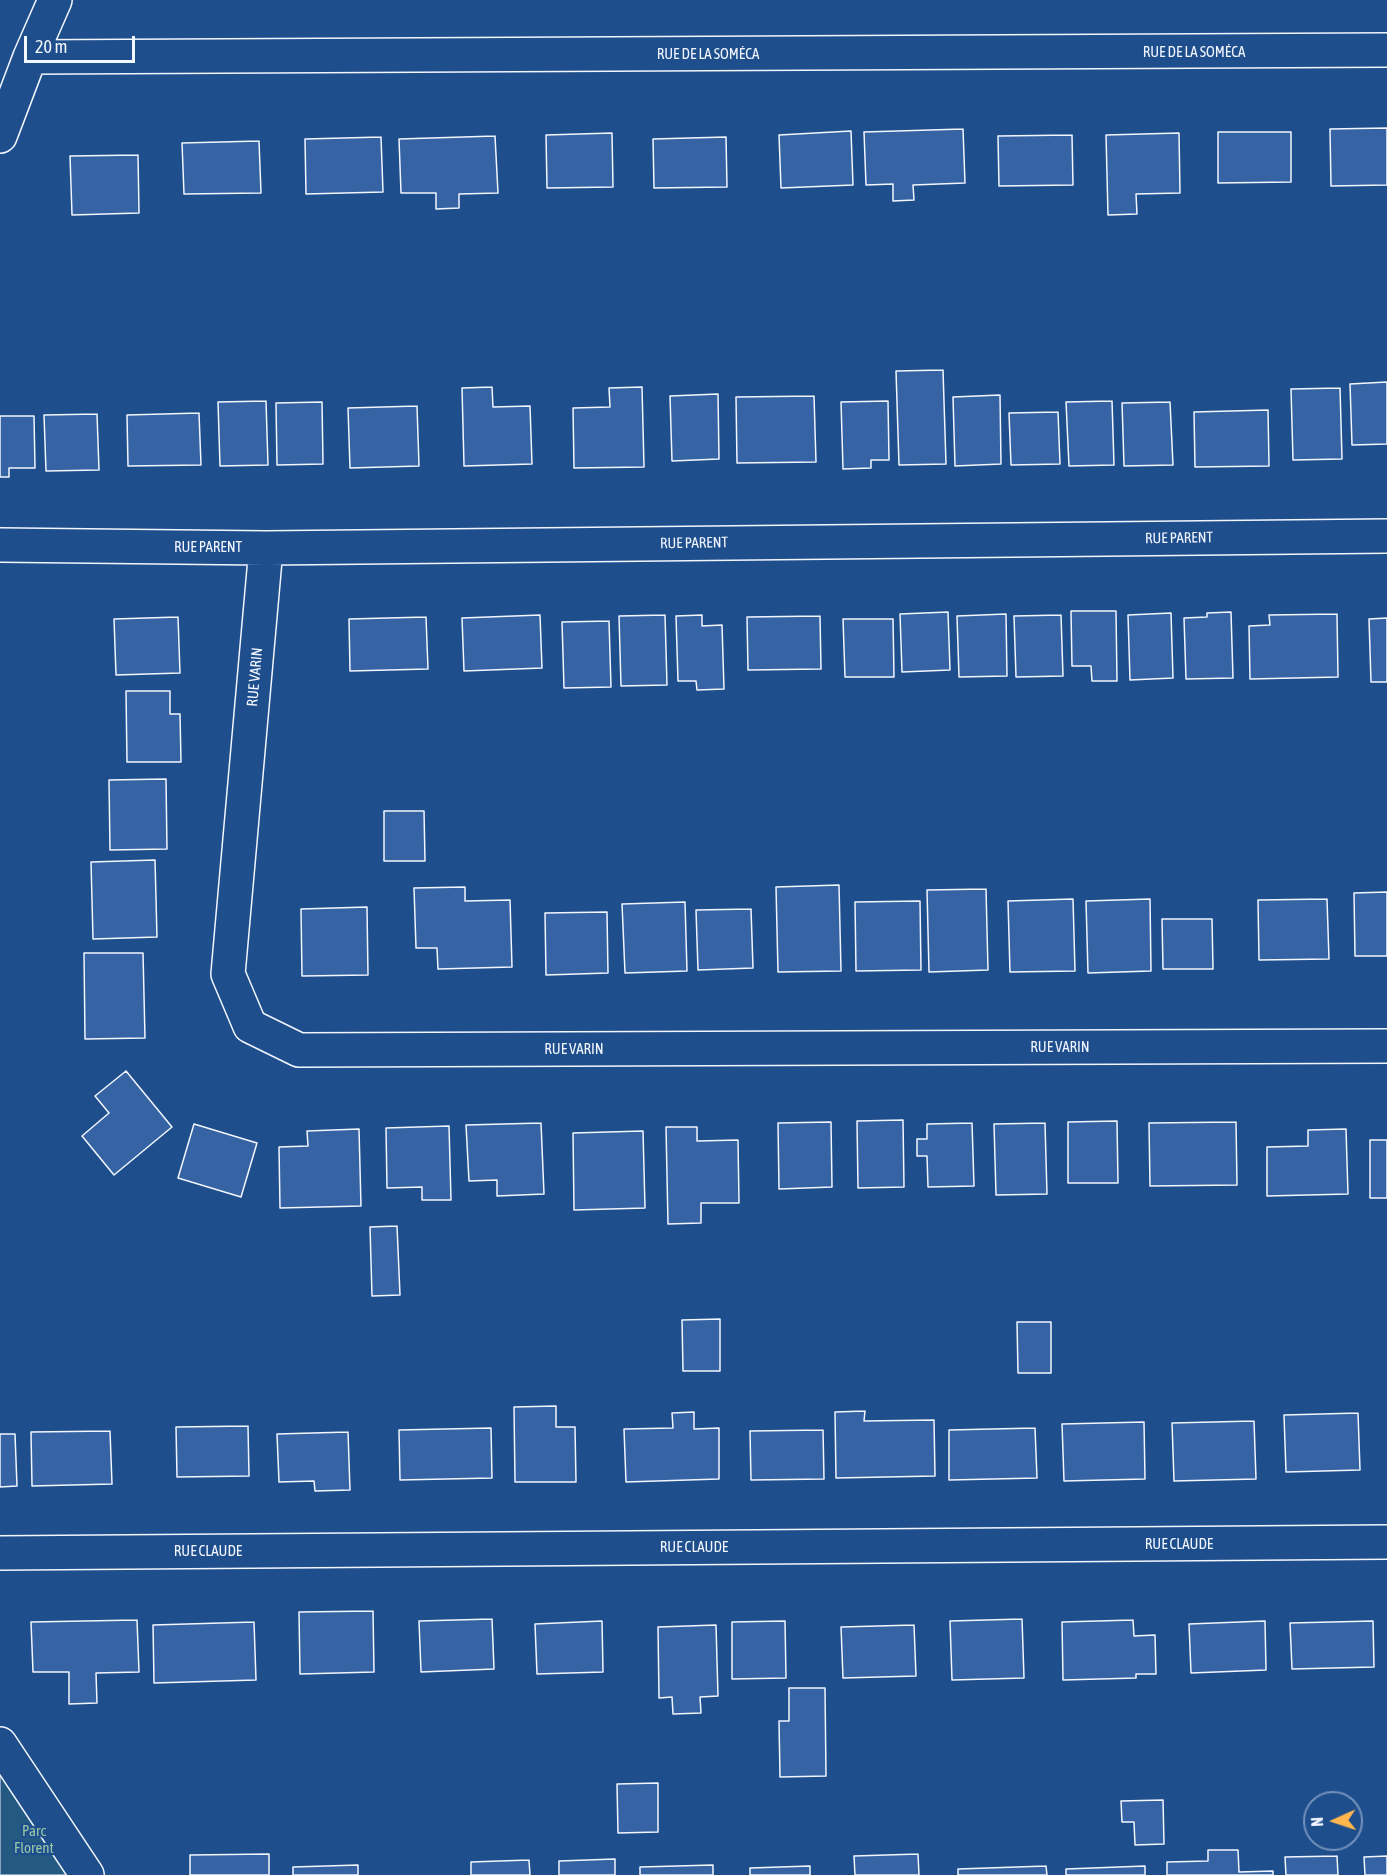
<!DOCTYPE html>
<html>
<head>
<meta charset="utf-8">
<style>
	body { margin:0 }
	#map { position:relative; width:1387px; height:1875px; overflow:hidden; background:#1f4e8c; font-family:"Asap Condensed",sans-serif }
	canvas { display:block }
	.north { position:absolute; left:1303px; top:1791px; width:60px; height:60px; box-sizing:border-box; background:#1f4e8c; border:2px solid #7391ba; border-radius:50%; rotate:267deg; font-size:16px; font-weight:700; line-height:24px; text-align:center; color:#f2f6ff }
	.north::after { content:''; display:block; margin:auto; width:21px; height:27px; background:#ffb74d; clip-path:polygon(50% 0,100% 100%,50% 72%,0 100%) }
	.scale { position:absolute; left:24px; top:36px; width:111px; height:27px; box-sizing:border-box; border:3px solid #f2f6ff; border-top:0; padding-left:8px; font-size:18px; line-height:21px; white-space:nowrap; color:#f2f6ff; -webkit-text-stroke:4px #1f4e8c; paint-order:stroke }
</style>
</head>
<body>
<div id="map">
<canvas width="1387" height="1875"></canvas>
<div class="north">N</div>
<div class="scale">20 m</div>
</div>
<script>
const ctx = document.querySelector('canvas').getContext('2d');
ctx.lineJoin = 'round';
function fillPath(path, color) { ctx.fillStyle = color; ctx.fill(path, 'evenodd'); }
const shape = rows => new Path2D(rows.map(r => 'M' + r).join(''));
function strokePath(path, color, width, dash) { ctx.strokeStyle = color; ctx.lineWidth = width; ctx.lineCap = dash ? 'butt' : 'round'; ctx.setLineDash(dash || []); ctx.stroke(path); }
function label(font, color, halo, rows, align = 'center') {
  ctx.font = font + ' "Asap Condensed",sans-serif'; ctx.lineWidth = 4.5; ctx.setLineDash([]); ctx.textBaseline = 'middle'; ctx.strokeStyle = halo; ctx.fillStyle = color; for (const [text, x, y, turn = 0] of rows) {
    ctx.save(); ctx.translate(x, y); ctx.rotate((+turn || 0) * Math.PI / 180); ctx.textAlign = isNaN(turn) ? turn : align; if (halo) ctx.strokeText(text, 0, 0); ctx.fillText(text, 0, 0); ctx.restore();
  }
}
const green = shape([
	[0,1728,100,1875,0,1875,0,1728]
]);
fillPath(green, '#245a82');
strokePath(green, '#a8bbd7', 1.5);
const building = shape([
	[1387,128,1387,185,1331,186,1330,129,1387,128],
	[963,129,965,183,913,185,914,200,893,201,893,184,866,185,864,132,963,129],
	[851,131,853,185,781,188,779,135,851,131],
	[1218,132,1291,132,1291,182,1218,183,1218,132],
	[612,133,613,187,547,188,546,135,612,133],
	[1179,133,1180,193,1136,194,1137,214,1108,215,1106,135,1179,133],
	[1072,135,1073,185,999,186,998,136,1072,135],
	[495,136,498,193,459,194,459,208,436,209,436,193,401,193,399,139,495,136],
	[381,137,383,192,306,194,305,139,381,137],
	[726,137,727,187,654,188,653,139,726,137],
	[259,141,261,193,184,194,182,143,259,141],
	[138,155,139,213,72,215,70,156,138,155],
	[943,370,946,464,899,465,896,371,943,370],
	[1387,382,1387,444,1352,445,1350,384,1387,382],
	[492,387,493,407,530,406,532,464,464,466,462,388,492,387],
	[642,387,644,467,574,468,573,408,610,407,609,388,642,387],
	[1340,388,1342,459,1293,460,1291,389,1340,388],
	[718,394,719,459,672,461,670,396,718,394],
	[1000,395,1001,464,955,466,953,397,1000,395],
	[814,396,816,462,737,463,736,397,814,396],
	[266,401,268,465,220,466,218,402,266,401],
	[888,401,889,460,871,460,871,468,843,469,841,402,888,401],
	[1112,401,1114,465,1069,466,1066,402,1112,401],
	[322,402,323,464,277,465,276,403,322,402],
	[1170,402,1173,465,1124,466,1122,403,1170,402],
	[417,406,419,466,350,468,348,408,417,406],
	[1268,410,1269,466,1195,467,1194,412,1268,410],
	[1058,412,1060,464,1011,465,1009,413,1058,412],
	[199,413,201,465,128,466,127,415,199,413],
	[97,414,99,470,46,471,44,415,97,414],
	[0,416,34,416,35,468,9,468,9,477,0,477,0,416],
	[1071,611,1116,611,1117,681,1092,681,1091,666,1072,666,1071,611],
	[948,612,950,670,902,672,900,614,948,612],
	[1231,612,1233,678,1186,679,1184,618,1207,617,1207,613,1231,612],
	[1171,613,1173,678,1130,680,1128,615,1171,613],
	[1006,614,1007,676,959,677,957,616,1006,614],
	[1337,614,1338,677,1250,679,1249,626,1270,625,1269,615,1337,614],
	[540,615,542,668,464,671,462,618,540,615],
	[665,615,667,685,621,686,619,616,665,615],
	[702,615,702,626,722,625,724,689,697,690,696,681,678,681,676,616,702,615],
	[1061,615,1063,676,1016,677,1014,616,1061,615],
	[820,616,821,669,748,670,747,617,820,616],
	[178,617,180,673,116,675,114,619,178,617],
	[426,617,428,669,350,671,349,619,426,617],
	[1387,618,1387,682,1371,682,1369,619,1387,618],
	[843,619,893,619,894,677,845,677,843,619],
	[609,621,611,687,564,688,562,622,609,621],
	[126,691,170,691,170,714,180,714,181,762,127,762,126,691],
	[166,779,167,849,110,850,109,780,166,779],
	[384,811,424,811,425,861,384,861,384,811],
	[155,860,157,937,93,939,91,862,155,860],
	[839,885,841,971,778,972,776,887,839,885],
	[465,887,465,901,510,900,512,967,438,969,437,948,416,948,414,888,465,887],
	[986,889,988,970,929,972,927,890,986,889],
	[1387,892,1387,956,1355,956,1354,893,1387,892],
	[1073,899,1075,971,1010,972,1008,901,1073,899],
	[1150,899,1151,971,1088,973,1086,901,1150,899],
	[1327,899,1329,959,1259,960,1258,900,1327,899],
	[920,901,921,970,856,971,855,902,920,901],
	[685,902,687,971,625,973,622,904,685,902],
	[367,907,368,975,302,976,301,909,367,907],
	[751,909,753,968,698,970,696,910,751,909],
	[607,912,608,973,546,975,545,913,607,912],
	[1162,919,1212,919,1213,969,1163,969,1162,919],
	[84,953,143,953,145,1038,85,1039,84,953],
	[126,1071,172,1127,114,1175,82,1136,109,1113,95,1096,126,1071],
	[903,1120,904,1187,858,1188,857,1121,903,1120],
	[1117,1121,1118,1183,1068,1183,1068,1122,1117,1121],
	[831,1122,832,1187,779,1189,778,1123,831,1122],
	[1236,1122,1237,1185,1150,1186,1149,1123,1236,1122],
	[541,1123,544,1194,497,1196,497,1180,469,1181,466,1125,541,1123],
	[972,1123,974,1186,928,1187,927,1156,917,1156,917,1139,927,1139,927,1124,972,1123],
	[1045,1123,1047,1194,996,1195,994,1124,1045,1123],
	[194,1124,257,1143,241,1197,178,1178,194,1124],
	[449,1126,451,1200,422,1200,422,1187,387,1188,386,1128,449,1126],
	[666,1127,697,1127,697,1141,738,1140,739,1203,701,1203,701,1223,668,1224,666,1127],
	[359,1129,361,1206,280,1208,279,1147,308,1146,307,1131,359,1129],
	[1346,1129,1348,1194,1267,1196,1267,1147,1308,1146,1308,1130,1346,1129],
	[643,1131,645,1208,574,1210,573,1133,643,1131],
	[1370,1140,1387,1140,1387,1198,1370,1198,1370,1140],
	[397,1226,400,1295,372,1296,370,1227,397,1226],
	[720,1319,720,1371,683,1371,682,1320,720,1319],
	[1017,1322,1051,1322,1051,1373,1018,1373,1017,1322],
	[556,1406,556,1427,575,1427,576,1482,515,1482,514,1407,556,1406],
	[865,1411,864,1421,934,1420,935,1476,836,1478,835,1412,865,1411],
	[694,1412,694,1429,719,1428,719,1479,626,1482,624,1429,673,1428,672,1413,694,1412],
	[1358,1413,1360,1470,1286,1472,1284,1415,1358,1413],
	[1254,1421,1256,1479,1174,1481,1172,1423,1254,1421],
	[1144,1422,1145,1479,1064,1481,1062,1424,1144,1422],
	[248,1426,249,1476,177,1477,176,1427,248,1426],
	[491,1428,492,1478,400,1480,399,1430,491,1428],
	[1035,1428,1037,1478,949,1480,949,1430,1035,1428],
	[823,1430,824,1479,751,1480,750,1431,823,1430],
	[110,1431,112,1484,32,1486,31,1432,110,1431],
	[348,1432,350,1490,315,1491,314,1481,279,1482,277,1434,348,1432],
	[0,1434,15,1434,17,1486,0,1487,0,1434],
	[373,1611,374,1672,300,1674,299,1612,373,1611],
	[492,1619,494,1669,421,1672,419,1621,492,1619],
	[1022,1619,1024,1678,952,1680,950,1621,1022,1619],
	[137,1620,139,1672,96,1673,97,1703,69,1704,69,1672,33,1672,31,1622,137,1620],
	[1133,1620,1134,1636,1155,1635,1156,1674,1136,1674,1136,1678,1063,1680,1062,1622,1133,1620],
	[602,1621,603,1672,537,1674,535,1624,602,1621],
	[785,1621,786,1678,732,1679,732,1622,785,1621],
	[1265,1621,1266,1670,1191,1673,1189,1624,1265,1621],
	[1373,1621,1374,1667,1292,1669,1290,1623,1373,1621],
	[254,1622,256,1680,154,1683,153,1625,254,1622],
	[716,1625,718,1696,700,1697,701,1713,673,1714,672,1697,659,1698,658,1627,716,1625],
	[914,1625,916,1676,843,1678,841,1627,914,1625],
	[789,1688,825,1688,826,1776,780,1777,779,1721,789,1721,789,1688],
	[658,1783,658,1832,618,1833,617,1784,658,1783],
	[1163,1800,1164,1844,1135,1845,1134,1822,1122,1822,1121,1801,1163,1800],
	[1208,1850,1238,1850,1239,1872,1273,1871,1273,1875,1167,1875,1167,1862,1208,1861,1208,1850],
	[269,1854,269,1875,190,1875,190,1855,269,1854],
	[918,1854,919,1875,855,1875,854,1856,918,1854],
	[1337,1856,1338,1875,1286,1875,1285,1857,1337,1856],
	[1387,1856,1387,1875,1365,1875,1364,1857,1387,1856],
	[615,1859,615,1875,559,1875,559,1861,615,1859],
	[529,1860,530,1875,471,1875,471,1862,529,1860],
	[358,1865,358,1875,293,1875,293,1867,358,1865],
	[713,1865,713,1875,640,1875,640,1867,713,1865],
	[810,1866,810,1875,750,1875,750,1868,810,1866],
	[1046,1866,1047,1875,958,1875,958,1869,1046,1866],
	[1145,1866,1145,1875,1066,1875,1066,1869,1145,1866]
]);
fillPath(building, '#3563a3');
strokePath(building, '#f2f6ff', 1.5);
const minor = shape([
	[30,57,1387,50],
	[0,136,30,57,55,0],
	[0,545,266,548,1387,536],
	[266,548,228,974,250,1026,299,1050,1387,1046],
	[0,1553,1387,1542],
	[0,1744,87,1875]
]);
strokePath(minor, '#f2f6ff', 36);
strokePath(minor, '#1f4e8c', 33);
label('15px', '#f2f6ff', '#1f4e8c', [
	["RUE DE LA SOMÉCA",1194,52],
	["RUE DE LA SOMÉCA",708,54],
	["RUE PARENT",1179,538,-1],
	["RUE PARENT",694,543,-1],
	["RUE PARENT",208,547],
	["RUE VARIN",255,677,-85],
	["RUE VARIN",1060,1047],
	["RUE VARIN",574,1049],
	["RUE CLAUDE",1179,1544],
	["RUE CLAUDE",694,1547],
	["RUE CLAUDE",208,1551]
]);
label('15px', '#97c8a6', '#1f4e8c', [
	["Parc",34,1831],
	["Florent",34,1848]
]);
</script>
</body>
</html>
